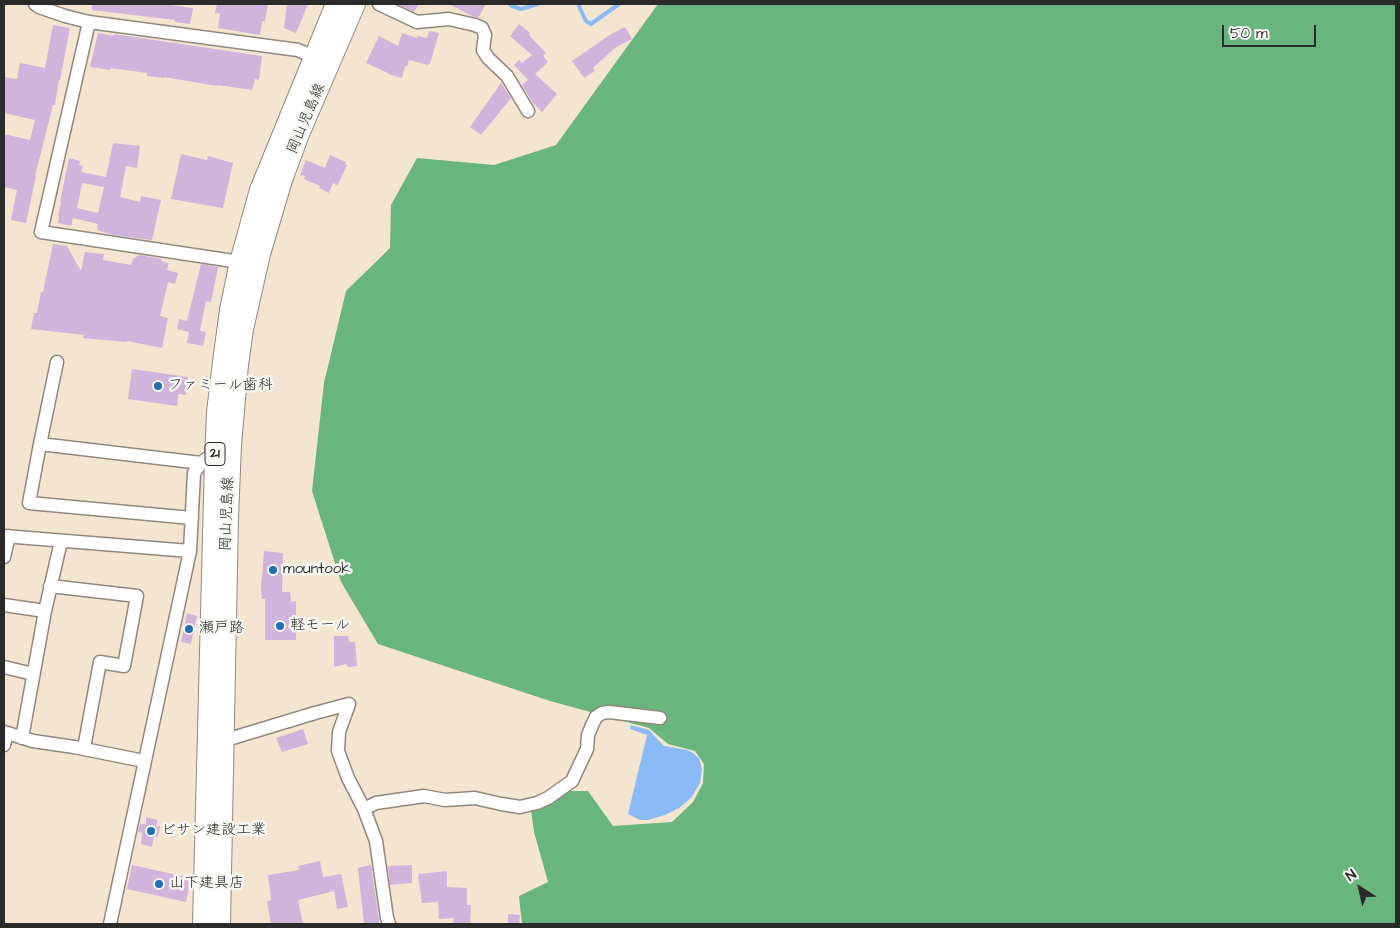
<!DOCTYPE html>
<html>
<head>
<meta charset="utf-8">
<style>
	body { margin:0 }
	#map { position:relative; width:1400px; height:928px; overflow:hidden; background:#f4e5d0; font-family:"Architects Daughter",sans-serif }
	canvas { display:block }
	.frame { position:absolute; inset:0; border:5px solid #2b2b2b; pointer-events:none }
	.north { position:absolute; left:1335px; top:863px; width:50px; height:50px; -webkit-text-stroke:4px #f6f6f2; paint-order:stroke; rotate:325deg; font-size:14px; font-weight:700; line-height:20px; text-align:center; color:#2b2b2b }
	.north::after { content:''; display:block; margin:auto; width:18px; height:22px; background:#2b2b2b; clip-path:polygon(50% 0,100% 100%,50% 72%,0 100%) }
	.scale { position:absolute; left:1222px; top:25px; width:94px; height:22px; box-sizing:border-box; border:2px solid #2b2b2b; border-top:0; padding-left:6px; font-size:15px; line-height:18px; white-space:nowrap; color:#2b2b2b; -webkit-text-stroke:4px #f6f6f2; paint-order:stroke }
</style>
</head>
<body>
<div id="map">
<canvas width="1400" height="928"></canvas>
<div class="frame"></div>
<div class="north">N</div>
<div class="scale">50 m</div>
</div>
<script>
const ctx = document.querySelector('canvas').getContext('2d');
ctx.lineJoin = 'round';
function fillPath(path, color) { ctx.fillStyle = color; ctx.fill(path, 'evenodd'); }
const shape = rows => new Path2D(rows.map(r => 'M' + r).join(''));
function strokePath(path, color, width, dash) { ctx.strokeStyle = color; ctx.lineWidth = width; ctx.lineCap = dash ? 'butt' : 'round'; ctx.setLineDash(dash || []); ctx.stroke(path); }
function label(font, color, halo, rows, align = 'center') {
  ctx.font = font + ' "Architects Daughter","Klee One",sans-serif'; ctx.lineWidth = 5; ctx.setLineDash([]); ctx.textBaseline = 'middle'; ctx.strokeStyle = halo; ctx.fillStyle = color; for (const [text, x, y, turn = 0] of rows) {
    ctx.save(); ctx.translate(x, y); ctx.rotate((+turn || 0) * Math.PI / 180); ctx.textAlign = isNaN(turn) ? turn : align; if (halo) ctx.strokeText(text, 0, 0); ctx.fillText(text, 0, 0); ctx.restore();
  }
}
fillPath(shape([
	[658,4,1396,4,1396,924,762,924,760,923,681,923,678,924,522,924,519,896,548,882,534,832,531,810,569,791,588,791,613,826,672,822,693,802,703,783,704,764,695,751,668,744,649,728,550,701,378,644,341,582,312,491,324,383,346,291,390,248,391,205,417,158,494,165,556,145]
]), '#69b57e');
fillPath(shape([
	[631,725,649,730,664,746,687,750,693,753,699,758,702,769,700,783,691,798,679,808,665,815,648,820,640,820,628,814,647,735,630,729]
]), '#8abbf6');
strokePath(shape([
	[510,4,512,6,521,9,538,4],
	[578,4,586,21,591,24,619,4]
]), '#8abbf6', 4);
fillPath(shape([
	[92,4,163,4,193,8,190,24,175,22,175,20,92,10],
	[217,4,268,4,265,21,262,21,260,35,218,28,220,14,215,13],
	[287,4,308,4,296,33,284,28],
	[397,4,419,4,414,12],
	[449,4,486,4,478,18,472,16],
	[519,24,530,33,529,35,546,53,543,56,548,62,535,74,557,94,542,112,533,103,522,85,528,80,514,65,519,60,522,63,532,55,510,36],
	[53,25,70,28,60,80,59,79,55,105,53,105,35,176,36,176,26,223,11,220,17,190,4,187,4,134,30,140,35,120,4,113,4,77,17,79,20,63,45,68],
	[625,27,632,39,616,47,593,68,595,71,584,78,572,61,611,34],
	[429,31,439,33,430,64,428,64,428,65,409,60,407,66,405,66,402,78,388,74,388,73,366,63,379,36,398,46,402,33,417,38,417,36,427,38],
	[98,33,114,36,114,34,262,56,259,80,255,79,252,90,217,85,217,86,164,77,164,78,147,76,147,73,111,68,110,70,90,67],
	[501,83,511,98,481,135,470,127],
	[113,143,140,146,137,168,126,166,120,197,140,202,141,196,161,200,152,240,113,235,97,230,98,224,73,218,71,226,58,223,59,216,58,216,61,202,60,202,69,158,80,161,79,165,83,166,81,172,106,177],
	[82,183,104,187,98,213,77,208],
	[181,154,207,160,208,156,233,163,223,208,171,199],
	[330,155,346,162,345,164,347,165,338,184,337,185,333,183,329,193,319,188,320,186,304,179,305,176,300,175,306,160,325,168],
	[53,244,67,246,81,271,85,252,104,254,103,260,131,265,133,259,139,255,162,259,161,261,169,263,167,270,178,273,175,284,168,282,160,316,168,318,162,348,127,341,127,342,83,338,84,335,31,329,34,313,37,313,41,292,43,292],
	[201,264,218,267,211,302,206,301,200,331,206,332,203,346,187,343,189,332,177,329,179,319,187,321],
	[132,369,188,377,186,395,178,394,177,406,128,399],
	[264,551,283,553,282,592,290,592,291,602,296,601,296,640,265,640,265,599,262,599,261,588],
	[187,613,197,616,191,644,181,642],
	[334,636,348,636,349,642,355,642,357,666,348,667,346,664,334,667],
	[303,729,308,744,282,752,276,738],
	[146,817,158,820,156,826,160,827,158,837,154,836,152,847,141,844,142,833,138,831,140,824,146,824],
	[320,861,323,877,341,874,348,907,337,909,334,891,298,900,303,924,271,924,267,902,271,900,268,875,299,870,298,866],
	[132,865,191,878,186,902,127,889],
	[371,865,379,920,379,924,364,924,358,868],
	[412,865,412,883,390,885,388,866],
	[447,871,447,887,467,888,467,905,471,905,470,924,453,923,454,918,439,919,438,902,422,903,418,874],
	[508,914,520,915,519,924,508,924]
]), '#d0b4db');
const street = shape([
	[35,4,39,7,65,16,89,22,298,50,321,60],
	[379,4,417,22,449,19,475,25,482,28,485,35,483,50,488,58,507,76,528,111],
	[89,22,41,232,240,262],
	[40,444,57,362],
	[192,518,29,503,40,444,201,463],
	[4,536,190,551],
	[4,557,9,536],
	[50,586,137,596,124,666,100,662,84,748],
	[4,605,45,611,61,541],
	[4,667,33,674],
	[4,732,33,741,74,747,144,761],
	[22,738,45,611],
	[224,739,229,739,315,713,349,704,339,732,338,751,348,778,364,809,376,841,387,918,389,924],
	[4,745,7,733],
	[364,809,376,803,424,796,445,800,475,798,501,804,520,807,537,803,548,798,572,781,587,749,588,735,593,723,596,717,602,713,609,712,660,718],
	[110,924,190,551,194,473,201,463,206,459,215,459]
]);
const primary = shape([
	[203,924,215,459,217,412,223,362,230,310,240,262,260,190,336,4],
	[220,924,228,518,231,445,238,365,243,329,260,254,282,180,299,134,355,4]
]);
strokePath(street, '#90887e', 15);
strokePath(primary, '#90887e', 22);
strokePath(street, '#fff', 12);
strokePath(primary, '#fff', 20);
for (const [x, y, r, color] of [
	[158,386,5,"#1f6fb2"],
	[273,570,5,"#1f6fb2"],
	[280,626,5,"#1f6fb2"],
	[189,629,5,"#1f6fb2"],
	[151,831,5,"#1f6fb2"],
	[159,884,5,"#1f6fb2"]
]) { const dot = new Path2D(); dot.arc(x, y, r, 0, 2 * Math.PI); ctx.fillStyle = color; ctx.fill(dot); strokePath(dot, '#f6f6f2', 2); }
for (const [x, y, w] of [
	[215,454,20]
]) { const box = new Path2D(); box.roundRect(x - w / 2, y - 11.5, w, 23, 4); ctx.fillStyle = '#f6f6f2'; ctx.fill(box); strokePath(box, '#2b2b2b', 1); }
label('bold 14px', '#2b2b2b', null, [
	["21",215,454]
]);
label('15px', '#2b2b2b', '#f6f6f2', [
	["岡山児島線",307,119,-67],
	["岡山児島線",228,514,-88]
]);
label('15px', '#2b2b2b', '#f6f6f2', [
	["ファミール歯科",168,386],
	["mountook",283,570],
	["軽モール",290,626],
	["瀬戸路",199,629],
	["ビサン建設工業",161,831],
	["山下建具店",169,884]
], 'left');
</script>
</body>
</html>
